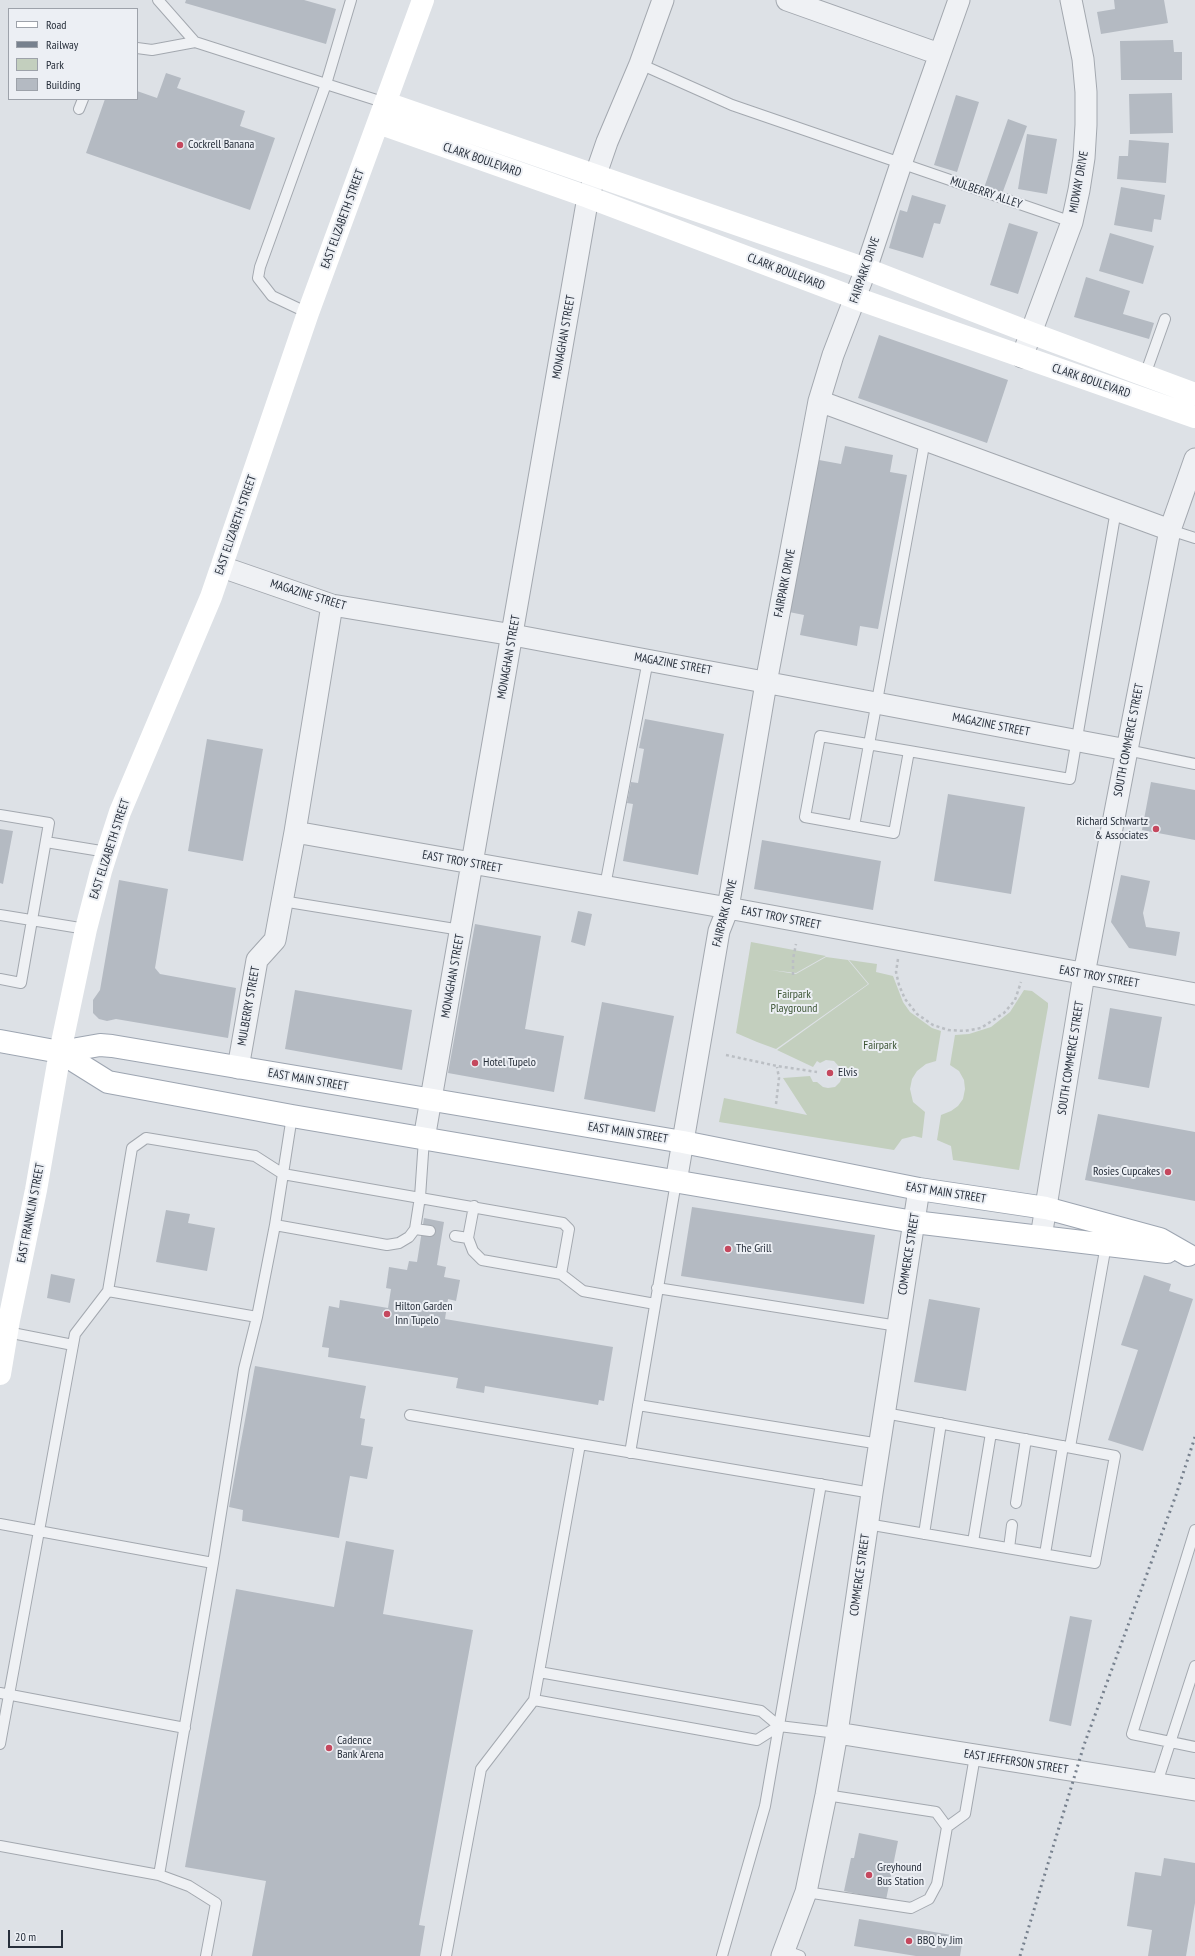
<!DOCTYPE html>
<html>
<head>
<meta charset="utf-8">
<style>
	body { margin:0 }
	#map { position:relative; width:1195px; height:1956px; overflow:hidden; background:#dde1e6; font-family:"PT Sans Narrow",sans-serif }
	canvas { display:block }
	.legend { position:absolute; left:8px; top:8px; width:130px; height:92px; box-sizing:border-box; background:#eceff4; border:1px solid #9da2aa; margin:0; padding:5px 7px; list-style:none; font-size:12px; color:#272f3b }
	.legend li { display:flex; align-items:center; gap:8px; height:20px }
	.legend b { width:20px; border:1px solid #9da2aa }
	.scale { position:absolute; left:8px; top:1930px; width:55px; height:18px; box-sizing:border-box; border:2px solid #272f3b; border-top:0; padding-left:5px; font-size:12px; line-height:14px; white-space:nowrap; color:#272f3b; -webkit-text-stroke:3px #eceff4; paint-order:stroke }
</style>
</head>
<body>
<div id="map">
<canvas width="1195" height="1956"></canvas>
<ul class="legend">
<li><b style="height:5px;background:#fff"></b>Road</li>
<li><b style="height:5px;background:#77818e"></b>Railway</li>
<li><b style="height:11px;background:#c3cfbe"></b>Park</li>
<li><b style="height:11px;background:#b4bac2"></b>Building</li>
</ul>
<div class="scale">20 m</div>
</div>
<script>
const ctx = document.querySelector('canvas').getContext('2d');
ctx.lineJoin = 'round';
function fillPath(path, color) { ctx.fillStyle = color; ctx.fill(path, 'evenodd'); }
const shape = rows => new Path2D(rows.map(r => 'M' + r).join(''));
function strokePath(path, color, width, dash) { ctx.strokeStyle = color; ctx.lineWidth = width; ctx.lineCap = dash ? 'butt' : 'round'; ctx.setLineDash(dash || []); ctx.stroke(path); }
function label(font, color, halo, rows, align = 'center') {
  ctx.font = font + ' "PT Sans Narrow",sans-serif'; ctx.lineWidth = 4; ctx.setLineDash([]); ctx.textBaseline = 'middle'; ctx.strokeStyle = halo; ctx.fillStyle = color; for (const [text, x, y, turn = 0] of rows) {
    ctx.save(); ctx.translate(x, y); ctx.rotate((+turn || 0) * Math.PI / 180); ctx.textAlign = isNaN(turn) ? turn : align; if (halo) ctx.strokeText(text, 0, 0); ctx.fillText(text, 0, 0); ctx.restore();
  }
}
fillPath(shape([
	[751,942,826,956,796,973,771,970,796,974,826,957,848,960,868,984,776,1049,757,1042,761,1019,757,1042,736,1033],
	[849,960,877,964,876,972,893,976,903,1002,910,1012,932,1028,941,1031,936,1061,926,1064,917,1071,912,1079,910,1089,913,1102,925,1112,922,1138,914,1136,902,1139,894,1150,719,1122,724,1098,807,1115,783,1078,810,1076,813,1082,817,1082,823,1087,828,1088,835,1087,840,1082,843,1074,842,1070,834,1061,826,1060,820,1063,817,1061,813,1067,777,1050,869,984],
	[1024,990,1032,991,1048,1003,1048,1007,1019,1170,953,1160,951,1146,937,1140,941,1115,951,1111,958,1106,963,1099,965,1089,964,1080,959,1071,950,1065,955,1035,969,1034,991,1027,1010,1012]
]), '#c3cfbe');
fillPath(shape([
	[186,0,304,0,336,9,326,44,185,3],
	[1114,0,1164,0,1168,23,1101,34,1097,12,1115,9],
	[1173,40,1174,52,1182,52,1182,80,1121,80,1120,41],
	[166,73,181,78,177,88,245,111,240,126,275,138,250,210,86,153,105,99,137,99,137,91,157,98],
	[1172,93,1173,133,1130,134,1129,94],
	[956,95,979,102,957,172,934,165],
	[1008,119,1027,126,1002,194,984,188],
	[1027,134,1057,139,1047,194,1018,189],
	[1129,140,1169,143,1166,183,1117,179,1119,156,1128,156],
	[1121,187,1165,195,1161,220,1154,219,1152,232,1114,225],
	[912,195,946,205,940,224,934,223,923,258,889,248,900,210,907,212],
	[1009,223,1038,232,1018,294,990,285],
	[1110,233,1154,246,1143,284,1099,271],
	[1086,277,1130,291,1123,314,1154,323,1149,339,1074,317],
	[879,335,1008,380,987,443,858,398],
	[845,446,893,455,890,472,907,475,878,629,860,626,857,646,800,635,804,615,789,612,819,460,841,464],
	[645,719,724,734,698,875,623,861,633,804,627,803,631,782,638,783,644,749,639,748],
	[207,739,263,749,243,861,188,851],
	[1151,782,1195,790,1195,840,1142,830],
	[948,794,1025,807,1011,894,934,881],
	[0,829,13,831,3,884,0,883],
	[762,840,881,861,873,910,754,889],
	[1121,875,1150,881,1143,913,1146,927,1180,932,1176,956,1129,948,1111,922],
	[119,880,168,889,155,968,160,974,236,988,228,1038,116,1019,107,1021,99,1019,93,1013,93,1000,100,990],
	[578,911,592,914,585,946,571,942],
	[475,924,541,936,525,1029,564,1036,554,1092,448,1073],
	[295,990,412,1010,402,1070,285,1049],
	[602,1002,674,1016,655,1112,584,1099],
	[1110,1008,1162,1017,1149,1088,1098,1079],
	[1098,1114,1195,1132,1195,1201,1085,1180],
	[692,1207,875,1235,864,1304,681,1276],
	[166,1210,190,1214,188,1223,215,1228,207,1271,156,1262],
	[424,1218,444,1222,437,1265,446,1267,444,1277,460,1280,456,1301,448,1299,445,1319,613,1347,604,1401,599,1400,598,1405,485,1386,484,1393,456,1388,458,1378,328,1357,329,1348,322,1347,329,1306,339,1308,340,1300,388,1308,391,1289,386,1288,389,1267,407,1270,409,1261,417,1262],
	[51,1274,75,1279,70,1303,47,1298],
	[1144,1275,1171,1284,1169,1291,1193,1299,1143,1451,1108,1440,1138,1350,1121,1345],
	[929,1299,980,1308,966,1391,914,1382],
	[255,1366,366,1386,360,1418,365,1419,361,1445,373,1447,367,1479,350,1476,339,1538,242,1521,243,1510,229,1507],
	[346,1541,394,1550,383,1614,473,1630,419,1925,425,1926,420,1956,252,1956,266,1881,185,1867,236,1589,334,1607],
	[1070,1616,1092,1620,1071,1726,1049,1721],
	[859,1833,898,1841,886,1900,844,1891,851,1858,854,1858],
	[1164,1858,1195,1863,1195,1903,1186,1956,1148,1956,1152,1930,1127,1926,1135,1872,1161,1876],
	[859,1919,963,1937,960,1956,916,1956,854,1946]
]), '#b4bac2');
const lane = shape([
	[158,0,195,42],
	[137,48,152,50,195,42,326,84,351,0],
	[640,64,732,105,1072,222],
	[79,109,83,99],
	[308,313,272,296,258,278,260,267,326,84,386,103],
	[1145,375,1165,319],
	[1170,530,1195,538],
	[1127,750,1195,764],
	[909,751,820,736,805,817,894,833,909,751,1070,779,1116,510],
	[0,815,49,823,21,983,0,979],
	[854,826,925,440],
	[46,842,107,852],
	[605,886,648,660],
	[282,901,461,930],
	[0,915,86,929],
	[275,1225,387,1245,399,1243,409,1237,415,1229,430,1231],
	[415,1229,420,1197,424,1139],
	[468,1238,474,1206],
	[561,1274,583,1291,655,1304],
	[657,1288,898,1326],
	[257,1317,108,1291,132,1148,146,1138,255,1156,283,1174,563,1223,569,1229,561,1274,482,1260,473,1251,468,1238,455,1236],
	[7,1332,73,1345],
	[638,1405,880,1444],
	[410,1415,580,1444],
	[1070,1447,1106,1245],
	[630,1453,676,1182],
	[1016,1503,1026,1439],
	[0,1524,213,1563],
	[867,1524,1095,1563,1115,1456,885,1413],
	[1195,1530,1132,1734,1195,1747],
	[924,1534,941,1423],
	[973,1542,991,1433],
	[1009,1548,1012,1525],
	[1045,1554,1063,1446],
	[539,1672,761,1711,779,1726,837,1733],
	[0,1693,185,1728],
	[534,1700,757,1740,779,1726],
	[0,1744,75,1334,108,1291],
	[1157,1783,1195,1666],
	[947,1827,965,1814,975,1756],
	[0,1846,159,1875,189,1886,216,1903,206,1956],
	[159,1875,213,1563,244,1369,257,1317,275,1225,292,1116],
	[806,1892,911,1908,929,1899,937,1884,947,1827,936,1812,826,1795],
	[784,1950,800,1956],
	[446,1956,481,1769,534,1700,580,1444,872,1493],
	[722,1956,765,1806,821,1484]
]);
const street = shape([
	[787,0,939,54],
	[1022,357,1072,222,1079,190,1084,158,1086,125,1086,92,1083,59,1071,0],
	[819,401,1170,530],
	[222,567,332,605,513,635,1127,750],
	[295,832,728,908,1195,994],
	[238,1068,257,960,275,940,295,832,332,605],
	[424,1139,588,197,607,142,640,64,663,0],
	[676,1182,719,931,728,908,766,683,819,401,833,355,866,269,901,164,959,0],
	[1041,1237,1084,974,1127,750,1170,530,1195,459],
	[837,1733,1195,1790],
	[782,1956,806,1892,826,1795,837,1733,872,1493,919,1189]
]);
const primary = shape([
	[0,1041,60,1052,100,1045,112,1046,683,1142,919,1189,1046,1208,1160,1239,1188,1255],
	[60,1052,108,1082,292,1116,914,1222,1167,1252]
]);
strokePath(lane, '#a3a8af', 12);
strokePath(street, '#a3a8af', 23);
strokePath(primary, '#9da5b1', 24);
strokePath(shape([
	[898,959,896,972,899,985,905,999,917,1014,933,1025,948,1030,965,1031,981,1028,1004,1013,1015,1000,1021,982],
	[793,975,793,959,796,944],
	[726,1055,777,1066,817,1072],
	[776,1104,779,1078,777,1067]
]), '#bbbfc4', 2.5, [3, 3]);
strokePath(lane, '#eff1f4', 10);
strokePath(street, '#eff1f4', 21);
strokePath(shape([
	[386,103,866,269,1031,333,1195,394],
	[378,123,588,197,855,298,1195,417],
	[0,1374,9,1320,36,1190,60,1052,86,929,101,871,120,812,211,597,308,313,423,0]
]), '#fff', 22);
strokePath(primary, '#fff', 22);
strokePath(shape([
	[1020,1956,1084,1745,1176,1495,1195,1437]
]), '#77818e', 3, [2, 4]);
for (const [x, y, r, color] of [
	[180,145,4,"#c5485e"],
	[1156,829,4,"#c5485e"],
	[475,1063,4,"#c5485e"],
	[830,1073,4,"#c5485e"],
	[1168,1172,4,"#c5485e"],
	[728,1249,4,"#c5485e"],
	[387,1314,4,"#c5485e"],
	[329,1748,4,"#c5485e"],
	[869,1875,4,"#c5485e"],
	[909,1941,4,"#c5485e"]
]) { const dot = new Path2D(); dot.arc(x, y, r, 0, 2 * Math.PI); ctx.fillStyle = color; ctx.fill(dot); strokePath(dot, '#eceff4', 1.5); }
label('12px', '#272f3b', '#eceff4', [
	["Cockrell Banana",188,145],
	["Richard Schwartz",1148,822,"right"],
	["& Associates",1148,836,"right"],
	["Hotel Tupelo",483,1063],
	["Elvis",838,1073],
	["Rosies Cupcakes",1160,1172,"right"],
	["The Grill",736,1249],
	["Hilton Garden",395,1307],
	["Inn Tupelo",395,1321],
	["Cadence",337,1741],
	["Bank Arena",337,1755],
	["Greyhound",877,1868],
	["Bus Station",877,1882],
	["BBQ by Jim",917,1941]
], 'left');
label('12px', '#272f3b', '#eceff4', [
	["CLARK BOULEVARD",482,160,19],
	["MIDWAY DRIVE",1079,182,-80],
	["MULBERRY ALLEY",986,193,19],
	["EAST ELIZABETH STREET",343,219,-70],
	["FAIRPARK DRIVE",865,270,-71],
	["CLARK BOULEVARD",786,272,21],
	["MONAGHAN STREET",564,337,-80],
	["CLARK BOULEVARD",1091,381,19],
	["EAST ELIZABETH STREET",236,525,-71],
	["FAIRPARK DRIVE",785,583,-79],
	["MAGAZINE STREET",308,595,17],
	["MONAGHAN STREET",509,657,-80],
	["MAGAZINE STREET",673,664,10],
	["MAGAZINE STREET",991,725,11],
	["SOUTH COMMERCE STREET",1129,740,-79],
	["EAST ELIZABETH STREET",110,849,-72],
	["EAST TROY STREET",462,862,10],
	["FAIRPARK DRIVE",725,913,-76],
	["EAST TROY STREET",781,918,11],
	["MONAGHAN STREET",453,976,-80],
	["EAST TROY STREET",1099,977,10],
	["MULBERRY STREET",249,1006,-80],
	["SOUTH COMMERCE STREET",1071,1058,-81],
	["EAST MAIN STREET",308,1080,10],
	["EAST MAIN STREET",628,1133,9],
	["EAST MAIN STREET",946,1193,9],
	["EAST FRANKLIN STREET",31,1213,-79],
	["COMMERCE STREET",909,1254,-81],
	["COMMERCE STREET",860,1575,-82],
	["EAST JEFFERSON STREET",1016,1762,9]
]);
label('12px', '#3d5635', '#eceff4', [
	["Fairpark",794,995],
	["Playground",794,1009],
	["Fairpark",880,1046]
]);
</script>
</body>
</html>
